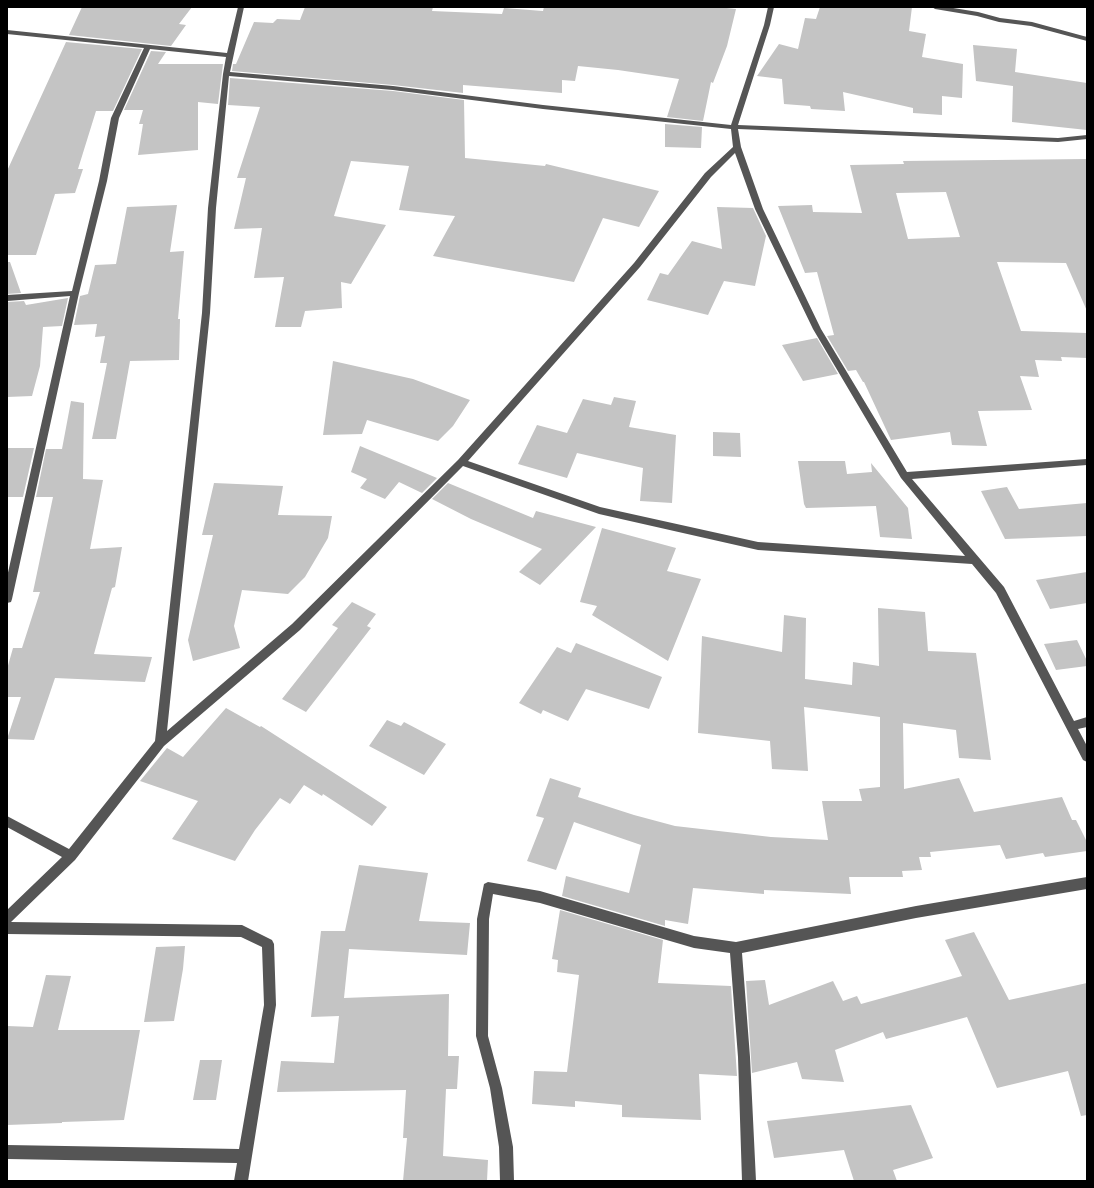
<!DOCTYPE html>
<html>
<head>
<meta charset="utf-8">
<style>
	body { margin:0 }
	#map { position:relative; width:1094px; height:1188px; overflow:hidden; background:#fff; font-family:Lato,sans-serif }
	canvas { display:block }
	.frame { position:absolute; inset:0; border:8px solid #000; pointer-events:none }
</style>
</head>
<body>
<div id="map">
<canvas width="1094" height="1188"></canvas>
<div class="frame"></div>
</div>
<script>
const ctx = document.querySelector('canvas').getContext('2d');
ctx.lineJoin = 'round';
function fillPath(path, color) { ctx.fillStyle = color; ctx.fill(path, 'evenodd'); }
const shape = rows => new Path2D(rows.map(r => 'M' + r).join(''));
fillPath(shape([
	[82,7,192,7,179,24,186,25,171,46,69,35],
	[305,7,433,7,432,11,502,14,504,8,543,11,544,7,717,7,736,9,727,46,713,83,711,82,703,121,667,117,679,79,618,70,578,66,575,81,562,80,562,93,463,85,463,93,393,85,232,71,233,64,236,64,254,22,273,23,277,19,300,20],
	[820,7,912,7,909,31,926,34,922,57,963,64,962,98,942,96,942,115,913,113,913,108,843,92,845,111,811,109,810,106,784,104,782,79,757,76,779,44,798,49,805,18,816,19],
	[66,42,142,49,113,111,96,111,78,169,83,169,75,193,55,194,36,255,7,255,7,171],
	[973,45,1017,49,1015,72,1087,83,1087,130,1012,122,1013,86,976,81],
	[151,51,166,52,158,64,223,64,218,104,198,102,198,150,138,155,143,124,139,124,143,110,124,110],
	[230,78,393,91,464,100,465,158,545,166,546,164,659,191,639,227,603,218,574,282,433,256,455,216,399,210,409,166,351,161,334,216,386,225,351,284,341,282,342,308,305,311,301,327,275,327,284,277,254,278,262,228,234,229,246,178,237,178,260,107,228,105],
	[665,124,702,127,701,148,665,147],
	[1087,159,1087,311,1066,263,997,262,1021,331,1087,333,1087,358,1061,357,1062,361,1035,360,1039,377,1020,376,1032,410,978,411,987,446,952,445,950,432,891,440,864,382,863,382,856,370,848,371,827,336,834,335,817,272,805,273,778,206,812,205,813,212,862,213,850,165,904,164,903,161],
	[946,192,960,237,908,239,896,193],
	[177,205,170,252,184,251,178,319,180,319,179,360,130,361,116,439,92,439,107,363,100,363,105,336,95,337,97,324,74,325,80,296,88,294,95,265,116,264,127,207],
	[717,207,753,208,766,236,755,286,724,281,708,315,647,300,660,273,668,275,692,241,722,249],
	[7,262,10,262,21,293,7,294],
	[68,298,62,326,43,327,40,366,32,396,7,397,7,302,24,301,26,305],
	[817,338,838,374,803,381,782,345],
	[333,361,413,379,470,400,453,426,438,441,367,420,362,434,323,435],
	[614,397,636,401,629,427,676,435,672,503,640,501,643,468,577,453,567,478,518,464,537,425,567,433,583,399,611,405],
	[71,401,84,403,83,479,103,480,90,549,122,547,115,587,112,588,94,654,152,657,145,682,55,678,34,740,7,739,21,697,7,697,7,669,13,648,22,648,40,592,33,592,53,497,36,497,46,449,62,449],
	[713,432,740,433,741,457,713,456],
	[360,446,406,465,437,478,422,493,399,482,385,499,360,488,367,479,351,472],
	[7,448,34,448,23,497,7,497],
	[798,461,845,461,847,474,872,472,871,463,908,508,912,539,880,537,876,506,806,508,804,504],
	[214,483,283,486,278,515,332,516,328,538,305,577,288,594,242,590,234,626,240,648,193,661,188,640,213,535,202,535],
	[448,483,533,518,536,511,596,527,540,585,519,572,542,549,471,519,432,499],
	[1007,487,1019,509,1087,503,1087,536,1005,539,981,491],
	[602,528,676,548,667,571,701,579,668,661,592,615,597,606,580,602],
	[1087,572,1087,603,1050,609,1036,580],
	[352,602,376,614,367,626,371,628,306,712,282,699,338,628,332,625],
	[878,608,925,612,928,651,976,653,991,760,959,758,956,730,903,723,904,789,959,778,974,812,1062,797,1072,820,1076,820,1087,842,1087,851,1045,857,1043,853,1006,859,1000,845,930,852,931,857,919,857,922,870,902,871,903,877,849,877,851,894,764,890,764,894,693,888,688,924,665,920,665,926,562,896,566,876,629,893,641,845,574,822,556,870,527,861,544,818,536,816,550,778,581,788,578,797,634,815,675,826,771,837,828,840,822,801,862,801,859,789,880,787,880,717,804,707,808,771,772,769,770,741,698,733,702,636,782,652,784,615,806,618,805,679,852,685,853,662,879,666],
	[1077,640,1087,661,1087,666,1056,670,1044,644],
	[576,643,662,677,649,709,586,689,568,721,543,710,541,714,519,703,557,647,571,653],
	[226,708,260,727,261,726,387,807,372,826,323,794,322,796,304,785,290,804,280,798,255,830,235,861,172,839,198,801,140,781,167,748,183,757],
	[387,720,401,726,404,722,446,744,424,775,369,746],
	[359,865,428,873,419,921,470,923,467,955,349,949,344,998,449,994,448,1056,459,1056,457,1089,446,1089,443,1156,488,1160,487,1181,403,1181,407,1138,403,1138,406,1090,277,1092,281,1061,334,1063,339,1016,311,1017,321,931,345,931],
	[560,910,663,940,658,983,731,986,737,1076,699,1074,701,1120,622,1117,622,1105,575,1101,575,1107,532,1104,534,1071,567,1072,579,975,557,972,558,960,552,959],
	[974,932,1009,1000,1087,983,1087,1115,1081,1116,1068,1071,997,1088,967,1017,886,1039,883,1032,835,1050,844,1082,802,1079,797,1062,752,1073,746,981,765,980,769,1005,833,981,843,1001,857,996,861,1004,962,976,945,940],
	[185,946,183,969,174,1021,144,1022,156,947],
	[46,975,71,976,58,1030,140,1030,124,1120,62,1122,62,1123,7,1125,7,1026,33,1027],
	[200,1060,222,1060,216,1100,193,1100],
	[911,1105,933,1158,893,1170,897,1181,854,1181,844,1150,774,1158,767,1121]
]), '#c4c4c4');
fillPath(shape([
	[238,7,244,7,230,72,393,86,543,105,731,125,764,25,768,7,774,7,770,25,738,125,1058,138,1087,135,1087,139,1058,142,738,129,741,147,763,209,821,329,907,472,1087,459,1087,465,912,479,1004,587,1074,721,1087,717,1087,727,1078,729,1087,746,1087,762,1083,760,996,593,972,564,758,550,599,514,463,466,300,630,164,746,75,860,11,922,242,925,272,940,274,944,276,1005,248,1181,234,1181,237,1163,7,1159,7,1145,239,1149,264,1005,262,947,241,937,7,934,7,910,62,857,7,827,7,816,69,849,155,741,202,313,208,208,223,74,226,57,150,49,119,118,107,181,79,293,12,599,11,602,7,603,7,577,70,296,7,301,7,295,72,291,99,181,111,118,144,48,7,34,7,30,227,53,238,7],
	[229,76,393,90,543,109,731,129,733,147,705,173,634,263,458,460,292,624,167,731,210,313,216,208,229,76],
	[735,153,755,209,813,329,901,478,965,556,758,542,600,507,468,461,640,267,711,177,735,153],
	[932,7,947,7,978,12,1000,18,1032,22,1087,37,1087,41,1031,26,999,22,977,16,935,9,932,7],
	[1087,877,1087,889,916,918,742,953,750,1057,756,1181,742,1181,738,1057,730,953,694,948,540,903,493,894,489,919,488,1036,502,1088,513,1147,514,1181,500,1181,499,1147,490,1088,476,1036,477,919,484,884,488,882,540,891,694,936,736,942,916,906,1087,877]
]), '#555');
</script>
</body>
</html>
